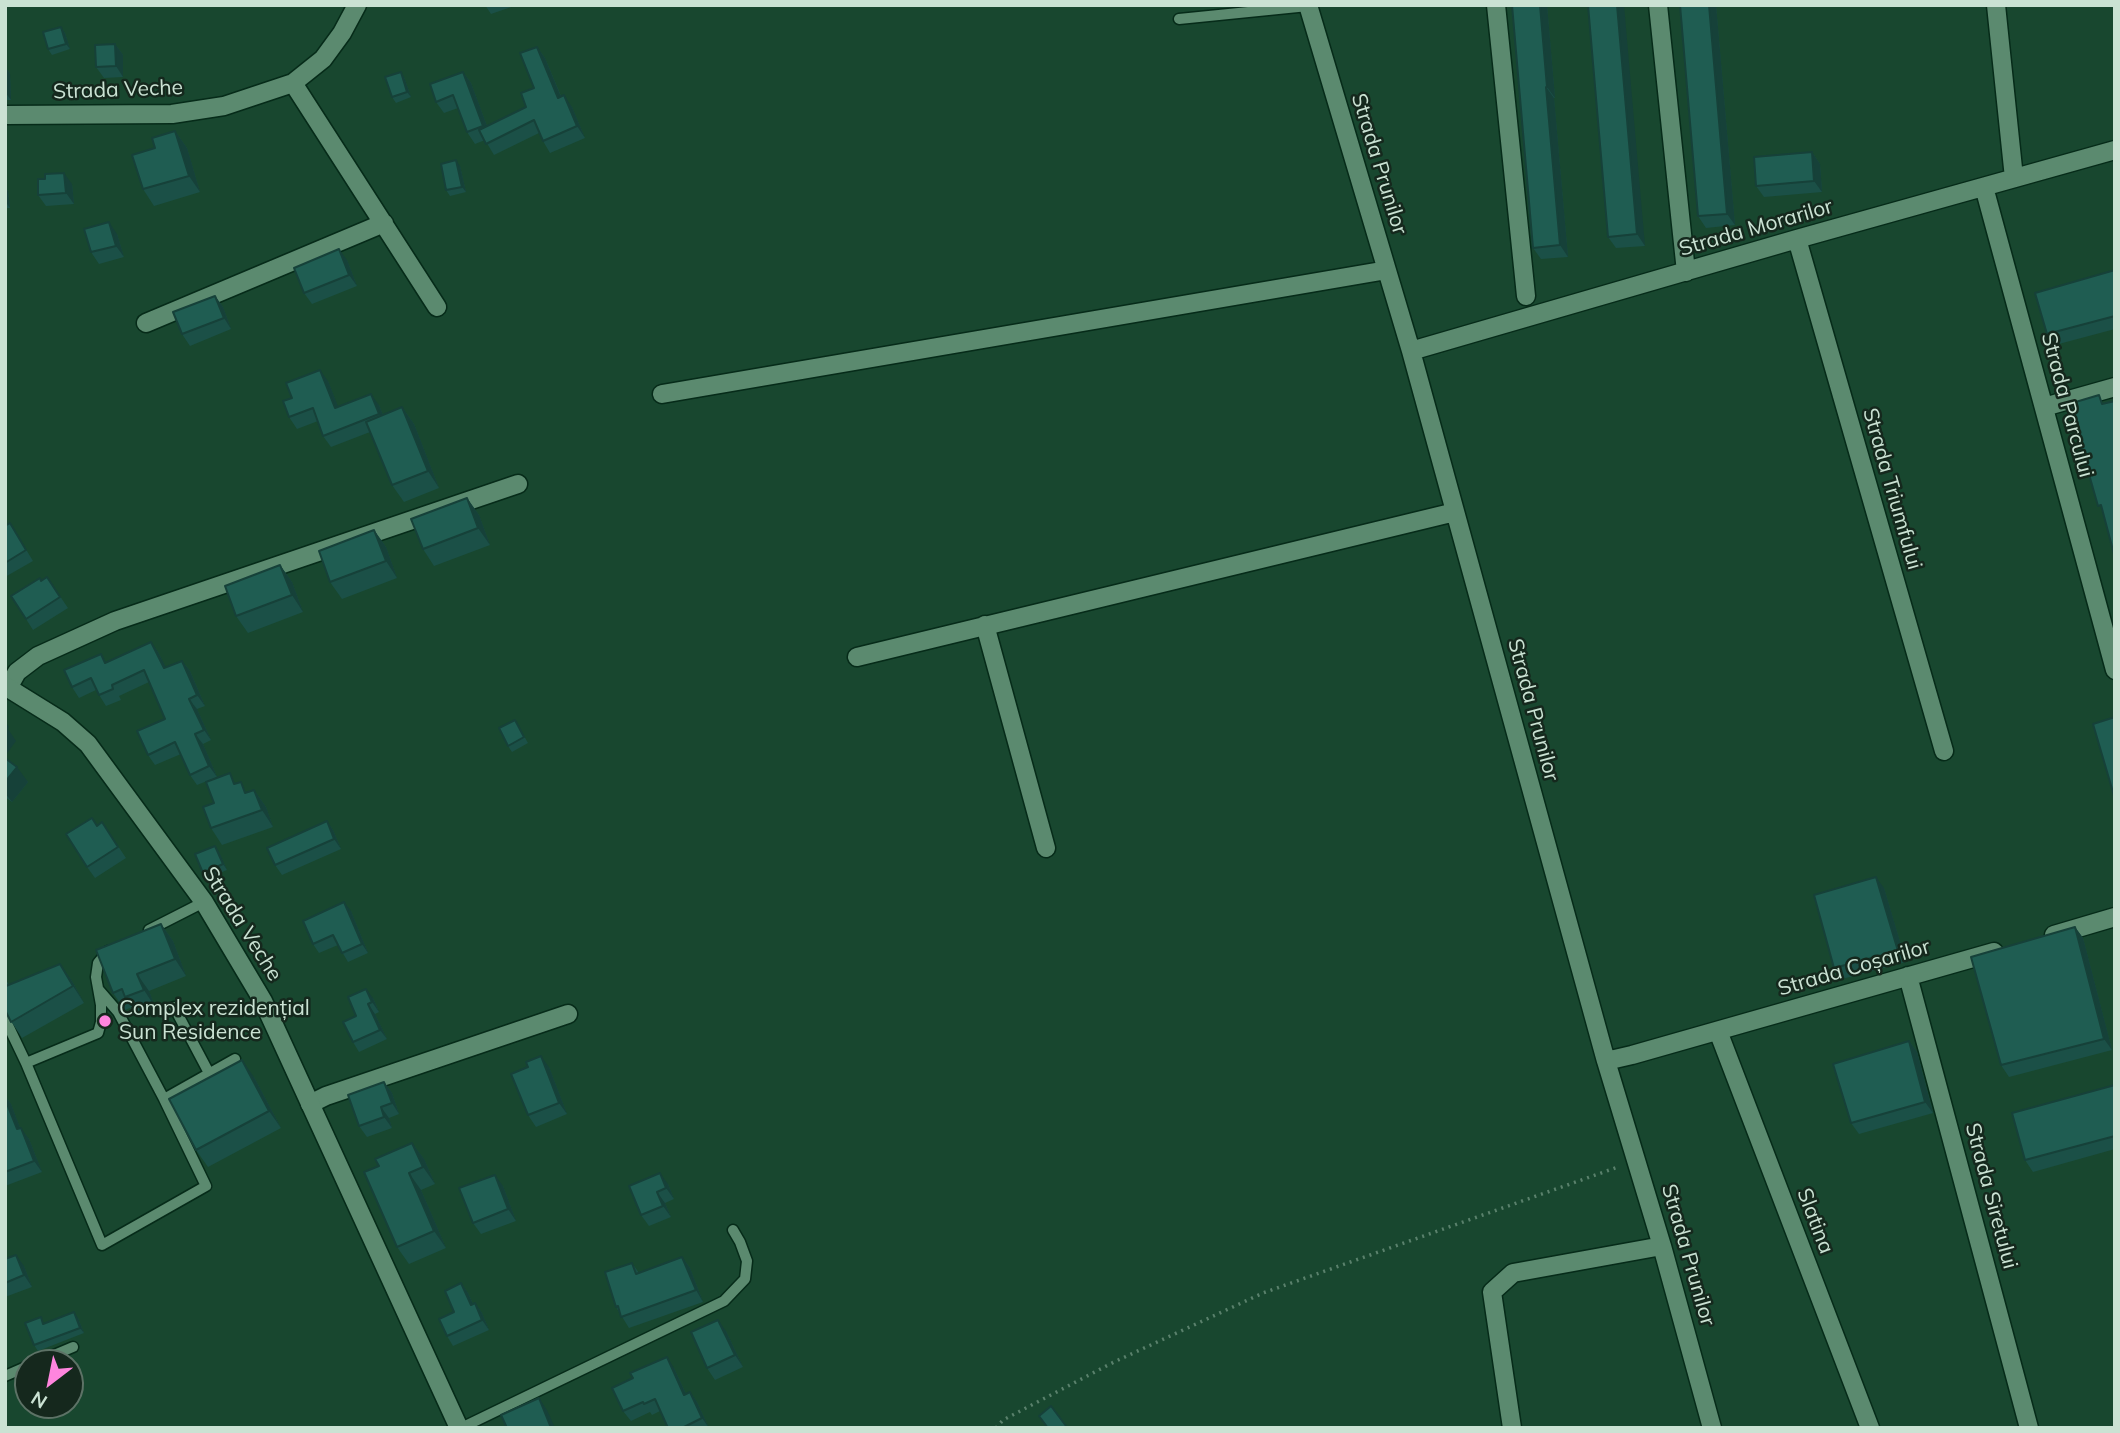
<!DOCTYPE html>
<html>
<head>
<meta charset="utf-8">
<style>
	body { margin:0 }
	#map { position:relative; width:2120px; height:1433px; overflow:hidden; background:#18472f; font-family:Mulish,sans-serif }
	canvas { display:block }
	.frame { position:absolute; inset:0; border:7px solid #cae2d3; pointer-events:none }
	.north { position:absolute; left:14px; top:1349px; width:70px; height:70px; box-sizing:border-box; background:#15281d; border:2px solid #5d7266; border-radius:50%; rotate:212deg; font-size:19px; font-weight:700; line-height:28px; text-align:center; color:#cae2d3 }
	.north::after { content:''; display:block; margin:auto; width:24px; height:32px; background:#ff85de; clip-path:polygon(50% 0,100% 100%,50% 72%,0 100%) }
</style>
</head>
<body>
<div id="map">
<canvas width="2120" height="1433"></canvas>
<div class="frame"></div>
<div class="north">N</div>
</div>
<script>
const ctx = document.querySelector('canvas').getContext('2d');
ctx.lineJoin = 'round';
const shape = rows => new Path2D(rows.map(r => 'M' + r).join(''));
function strokePath(path, color, width, dash) { ctx.strokeStyle = color; ctx.lineWidth = width; ctx.lineCap = dash ? 'butt' : 'round'; ctx.setLineDash(dash || []); ctx.stroke(path); }
function fillPath(path, color) { ctx.fillStyle = color; ctx.fill(path, 'evenodd'); }
function label(font, color, halo, rows, align = 'center') {
  ctx.font = font + ' Mulish,sans-serif'; ctx.lineWidth = 5; ctx.setLineDash([]); ctx.textBaseline = 'middle'; ctx.strokeStyle = halo; ctx.fillStyle = color; for (const [text, x, y, turn = 0] of rows) {
    ctx.save(); ctx.translate(x, y); ctx.rotate((+turn || 0) * Math.PI / 180); ctx.textAlign = isNaN(turn) ? turn : align; if (halo) ctx.strokeText(text, 0, 0); ctx.fillText(text, 0, 0); ctx.restore();
  }
}
const service = shape([
	[1179,19,1308,6],
	[149,930,204,902],
	[174,1007,209,1073],
	[5,1019,26,1063,102,1245,206,1186,164,1099,118,1012,99,990],
	[26,1063,98,1033,101,1022,101,1005,96,977,98,963,108,951],
	[164,1099,235,1059],
	[35,1363,73,1347],
	[5,1376,28,1366],
	[461,1428,724,1301,745,1279,747,1261,740,1242,733,1230]
]);
const minor = shape([
	[1308,5,1411,351,1606,1061,1662,1246,1712,1428],
	[1496,5,1526,296],
	[1658,5,1686,272],
	[1996,5,2014,178],
	[293,83,437,307],
	[5,115,172,114,224,106,293,83,323,59,342,33,357,5],
	[1984,187,2115,670],
	[1797,239,1944,751],
	[146,323,384,223],
	[1411,351,1797,239,2115,150],
	[662,394,1387,270],
	[2044,407,2115,387],
	[985,625,1046,848],
	[857,657,1455,512],
	[8,688,17,672,38,656,115,621,518,484],
	[2054,935,2115,917],
	[1908,976,2029,1428],
	[1718,1031,1870,1428],
	[1606,1061,1632,1055,1994,952],
	[310,1104,326,1096,568,1014],
	[1512,1428,1492,1292,1513,1273,1662,1246]
]);
const tertiary = shape([
	[5,686,63,722,88,744,204,902,263,1001,459,1428]
]);
strokePath(service, '#062b19', 13);
strokePath(minor, '#062b19', 21);
strokePath(tertiary, '#062b19', 21);
strokePath(shape([
	[996,1428,1003,1420,1114,1362,1263,1293,1618,1167]
]), '#5a816c', 3.5, [2, 5]);
strokePath(service, '#5b8a6f', 10);
strokePath(minor, '#5b8a6f', 18);
strokePath(tertiary, '#5b8a6f', 18);
fillPath(shape([
	[485,5,517,5,491,14],
	[1512,5,1547,5,1555,98,1554,98,1568,257,1541,259,1533,248],
	[1588,5,1645,246,1616,248,1608,237],
	[1680,5,1716,5,1735,225,1706,228,1698,216],
	[61,27,65,33,70,49,52,55,48,49],
	[115,44,123,55,123,77,104,78,96,67],
	[537,47,545,58,561,96,572,107,585,138,550,153,543,141,539,133,494,155,485,140,475,144,467,132,458,108,444,113,436,102,463,72,471,83,487,126,526,107,534,88],
	[5,66,10,74,11,100,5,100],
	[401,72,404,77,411,97,396,103,392,97],
	[175,131,187,148,200,192,154,206,143,189,155,148],
	[1812,152,1820,164,1822,192,1764,197,1756,186],
	[460,166,466,192,450,196,446,190],
	[72,184,74,204,46,206,38,195],
	[5,188,8,191,10,208,5,208],
	[117,234,124,257,99,264,91,252],
	[347,260,357,286,312,304,304,293],
	[2115,270,2115,329,2055,345,2047,334],
	[215,296,223,307,231,329,190,346,182,334],
	[328,381,338,407,379,405,383,415,402,407,414,424,439,488,404,502,392,485,370,432,331,447,323,436,318,421,297,429,289,417,292,398],
	[467,498,479,515,490,545,434,566,423,549],
	[10,523,33,561,5,577,5,526],
	[374,530,386,547,397,578,342,599,330,582],
	[280,565,292,582,303,612,248,633,236,616],
	[47,577,68,608,33,630,26,619,41,581],
	[151,642,158,652,166,668,182,661,190,671,205,706,197,709,211,740,203,744,217,777,197,785,190,775,181,754,155,765,148,755,165,719,149,682,119,696,121,700,106,706,96,690,79,698,72,687,107,663],
	[515,720,528,743,512,752,508,746],
	[5,758,28,782,12,802,5,797],
	[254,790,266,807,273,827,222,845,211,828,214,803],
	[327,821,333,830,341,849,282,875,275,865],
	[97,826,110,834,126,858,95,878,87,867],
	[215,846,219,852,227,870,207,878,203,873],
	[1884,888,1906,962,1842,979,1834,968],
	[351,911,368,953,348,962,338,945,319,953,313,944],
	[161,924,173,941,186,976,149,991,155,1007,137,1014,132,1007,125,1010,113,993],
	[2075,927,2083,938,2112,1050,2009,1077,2001,1065],
	[60,964,72,981,84,1003,22,1038,5,1012,5,978,9,985],
	[373,998,379,1012,375,1014,387,1039,359,1052,353,1042,356,1016],
	[1909,1041,1917,1052,1933,1113,1859,1134,1851,1123],
	[528,1067,549,1067,567,1114,536,1127,528,1115],
	[254,1077,281,1128,208,1167,196,1150],
	[384,1082,392,1093,399,1114,389,1118,392,1128,367,1137,359,1126],
	[2115,1085,2115,1149,2033,1172,2025,1160],
	[5,1096,11,1104,20,1128,29,1139,42,1172,5,1186],
	[412,1143,424,1159,435,1184,421,1190,446,1248,409,1264,397,1247,379,1166],
	[668,1184,674,1199,665,1203,671,1217,649,1226,641,1215,629,1186],
	[503,1186,516,1221,481,1234,473,1223],
	[682,1257,690,1268,703,1302,629,1328,616,1307,632,1263,639,1273],
	[5,1259,24,1266,32,1287,5,1297],
	[461,1283,468,1293,473,1304,475,1303,482,1313,489,1330,453,1346,447,1336,454,1312],
	[78,1318,84,1333,38,1351,34,1345,45,1324],
	[726,1331,743,1367,715,1380,707,1368],
	[674,1368,686,1394,690,1392,697,1402,709,1428,668,1428,660,1411,652,1415,650,1412,631,1421,623,1411]
]), '#1b5047');
fillPath(shape([
	[1540,5,1547,5,1555,98,1547,87],
	[1617,5,1624,5,1645,246,1637,234],
	[1709,5,1716,5,1735,225,1727,214],
	[61,27,65,33,70,49,66,44],
	[115,44,123,55,123,77,116,66],
	[537,47,545,58,566,109,558,98],
	[5,66,10,74,11,100,5,92],
	[401,72,404,77,411,97,407,92],
	[463,72,471,83,491,137,483,126],
	[1546,87,1554,98,1568,257,1560,245],
	[564,95,572,107,585,138,577,126],
	[175,131,187,148,200,192,189,176],
	[1812,152,1820,164,1822,192,1814,181],
	[456,160,460,166,466,192,462,187],
	[64,173,72,184,74,204,66,193],
	[5,188,8,191,10,208,5,201],
	[109,222,117,234,124,257,116,246],
	[339,249,347,260,357,286,349,275],
	[215,296,223,307,231,329,224,318],
	[320,370,328,381,343,419,335,408],
	[371,394,379,405,387,425,379,414],
	[402,407,414,424,439,488,428,471],
	[467,498,479,515,490,545,478,528],
	[374,530,386,547,397,578,386,561],
	[280,565,292,582,303,612,292,595],
	[151,642,158,652,172,679,164,668],
	[182,661,190,671,205,706,197,695],
	[189,699,197,709,211,740,204,730],
	[5,721,9,727,8,729,16,741,5,756],
	[195,734,203,744,217,777,209,766],
	[17,767,28,782,12,802,5,793,5,782],
	[254,790,266,807,273,827,262,810],
	[327,821,333,830,341,849,334,839],
	[215,846,219,852,227,870,223,864],
	[1876,877,1884,888,1906,962,1898,951],
	[344,902,351,911,368,953,362,944],
	[161,924,173,941,186,976,175,959],
	[2075,927,2083,938,2112,1050,2104,1039],
	[60,964,72,981,84,1003,73,986],
	[137,974,149,991,155,1007,144,990],
	[366,989,373,998,379,1012,372,1002],
	[368,1004,375,1014,387,1039,380,1030],
	[1909,1041,1917,1052,1933,1113,1925,1102],
	[541,1056,549,1067,567,1114,559,1103],
	[242,1060,254,1077,281,1128,269,1111],
	[384,1082,392,1093,399,1114,392,1103],
	[5,1096,11,1104,25,1141,17,1129,5,1099],
	[381,1107,389,1118,392,1128,384,1117],
	[21,1128,29,1139,42,1172,34,1161],
	[412,1143,424,1159,435,1184,423,1167],
	[409,1173,421,1190,446,1248,434,1231],
	[660,1173,668,1184,674,1199,666,1188],
	[495,1175,503,1186,516,1221,508,1209],
	[657,1192,665,1203,671,1217,663,1206],
	[16,1255,24,1266,32,1287,24,1275],
	[682,1257,690,1268,703,1302,696,1290],
	[461,1283,468,1293,478,1315,471,1305],
	[475,1303,482,1313,489,1330,482,1320],
	[74,1312,78,1318,84,1333,80,1328],
	[718,1320,726,1331,743,1367,735,1355],
	[667,1357,674,1368,691,1405,684,1395],
	[690,1392,697,1402,709,1428,702,1418],
	[539,1398,547,1410,555,1428,551,1428]
]), '#164139');
const building = shape([
	[1512,5,1540,5,1547,87,1546,87,1560,245,1533,248,1512,5],
	[1588,5,1617,5,1637,234,1608,237,1588,5],
	[1680,5,1709,5,1727,214,1698,216,1680,5],
	[61,27,66,44,48,49,43,32,61,27],
	[115,44,116,66,96,67,95,45,115,44],
	[537,47,558,98,564,95,577,126,543,141,534,120,486,144,479,130,526,107,521,93,534,88,520,53,537,47],
	[401,72,407,92,392,97,385,77,401,72],
	[463,72,483,126,467,132,453,95,436,102,430,84,463,72],
	[175,131,189,176,143,189,132,155,155,148,152,138,175,131],
	[1812,152,1814,181,1756,186,1754,157,1812,152],
	[456,160,462,187,446,190,441,164,456,160],
	[64,173,66,193,38,195,38,179,45,179,45,174,64,173],
	[109,222,116,246,91,252,84,229,109,222],
	[339,249,349,275,304,293,294,268,339,249],
	[2115,270,2115,316,2047,334,2035,293,2115,270],
	[215,296,224,318,182,334,173,312,215,296],
	[320,370,335,408,371,394,379,414,323,436,313,408,289,417,283,401,292,398,286,383,320,370],
	[2099,395,2102,404,2115,401,2114,554,2101,505,2098,506,2069,404,2099,395],
	[402,407,428,471,392,485,366,422,402,407],
	[467,498,478,528,423,549,411,519,467,498],
	[10,523,26,550,5,563,5,526,10,523],
	[374,530,386,561,330,582,319,551,374,530],
	[280,565,292,595,236,616,225,586,280,565],
	[47,577,60,597,26,619,11,596,40,578,41,581,47,577],
	[151,642,164,668,182,661,197,695,189,699,204,730,195,734,209,766,190,775,175,742,148,755,137,731,165,719,144,670,112,685,113,689,99,695,91,678,72,687,64,670,101,654,105,663,151,642],
	[2115,717,2115,799,2093,724,2115,717],
	[515,720,524,737,508,746,499,728,515,720],
	[5,758,17,767,5,782,5,758],
	[230,773,234,784,241,782,245,793,254,790,262,810,211,828,203,807,214,803,206,782,230,773],
	[92,818,97,826,102,822,118,847,87,867,66,834,92,818],
	[327,821,334,839,275,865,267,848,327,821],
	[215,846,223,864,203,873,195,854,215,846],
	[1876,877,1898,951,1834,968,1814,895,1876,877],
	[344,902,362,944,342,953,333,935,313,944,303,921,344,902],
	[161,924,175,959,137,974,144,990,125,997,122,989,113,993,96,950,161,924],
	[2075,927,2104,1039,2001,1065,1971,957,2075,927],
	[60,964,73,986,11,1022,5,1010,5,984,6,986,60,964],
	[366,989,372,1002,368,1004,380,1030,353,1042,343,1022,356,1016,348,997,366,989],
	[1909,1041,1925,1102,1851,1123,1833,1064,1909,1041],
	[541,1056,559,1103,528,1115,511,1074,528,1067,526,1062,541,1056],
	[242,1060,269,1111,196,1150,169,1099,242,1060],
	[384,1082,392,1103,381,1107,384,1117,359,1126,348,1095,384,1082],
	[2115,1085,2115,1136,2025,1160,2012,1113,2115,1085],
	[5,1099,17,1129,21,1128,34,1161,5,1172,5,1099],
	[412,1143,423,1167,409,1173,434,1231,397,1247,364,1172,379,1166,375,1159,412,1143],
	[660,1173,666,1188,657,1192,663,1206,641,1215,629,1186,660,1173],
	[495,1175,508,1209,473,1223,459,1188,495,1175],
	[16,1255,24,1275,5,1283,5,1259,16,1255],
	[682,1257,696,1290,621,1317,618,1306,616,1307,605,1272,632,1263,636,1274,682,1257],
	[461,1283,471,1305,475,1303,482,1320,447,1336,439,1319,454,1312,445,1291,461,1283],
	[74,1312,80,1328,34,1345,25,1323,41,1317,43,1324,74,1312],
	[718,1320,735,1355,707,1368,691,1332,718,1320],
	[667,1357,684,1395,690,1392,702,1418,682,1428,668,1428,655,1399,644,1404,643,1402,623,1411,612,1388,633,1378,630,1373,667,1357],
	[539,1398,551,1428,507,1428,501,1415,539,1398],
	[1051,1406,1066,1426,1064,1428,1048,1428,1039,1416,1051,1406]
]);
fillPath(building, '#1f5d52');
strokePath(building, '#164139', 2);
for (const [x, y, r, color] of [
	[105,1021,7,"#ff85de"]
]) { const dot = new Path2D(); dot.arc(x, y, r, 0, 2 * Math.PI); ctx.fillStyle = color; ctx.fill(dot); strokePath(dot, '#15281d', 2.5); }
label('21px', '#cae2d3', '#15281d', [
	["Strada Veche",118,90,-2],
	["Strada Prunilor",1379,164,73],
	["Strada Morarilor",1756,228,-16],
	["Strada Parcului",2067,405,75],
	["Strada Triumfului",1892,489,74],
	["Strada Prunilor",1533,710,75],
	["Strada Veche",242,924,58],
	["Strada Coșarilor",1854,968,-16],
	["Strada Siretului",1991,1196,75],
	["Slatina",1815,1221,69],
	["Strada Prunilor",1688,1255,74]
]);
label('21px', '#cae2d3', '#15281d', [
	["Complex rezidențial",119,1009],
	["Sun Residence",119,1033]
], 'left');
</script>
</body>
</html>
